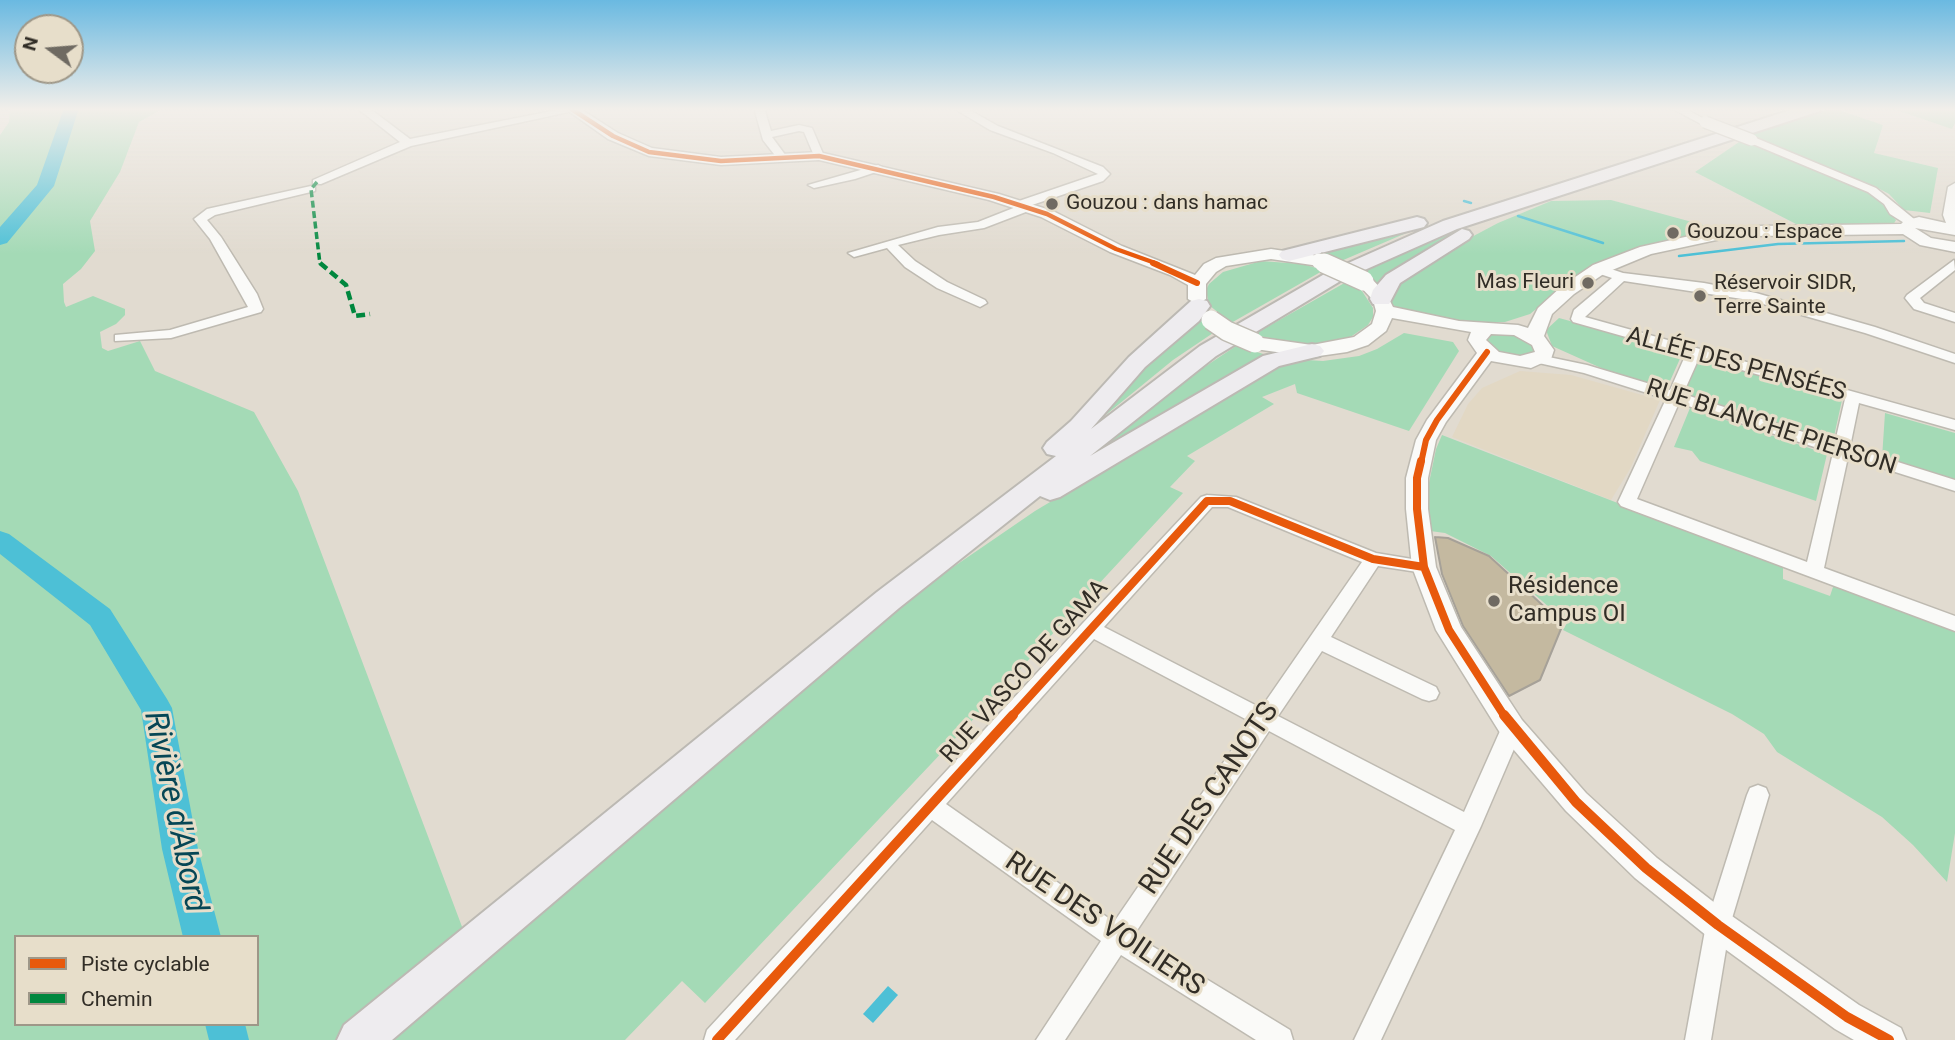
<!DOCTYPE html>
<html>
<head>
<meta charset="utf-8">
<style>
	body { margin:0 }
	#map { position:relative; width:1955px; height:1040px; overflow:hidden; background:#e1dbd0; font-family:Roboto,sans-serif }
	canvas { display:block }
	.legend { position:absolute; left:14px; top:935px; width:245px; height:91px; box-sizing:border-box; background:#e7deca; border:2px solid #9e9788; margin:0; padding:9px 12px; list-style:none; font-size:21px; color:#312d26 }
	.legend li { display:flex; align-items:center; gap:14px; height:35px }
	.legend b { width:35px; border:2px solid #9e9788 }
	.north { position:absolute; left:14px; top:14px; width:70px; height:70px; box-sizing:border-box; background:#e7deca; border:2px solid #9e9788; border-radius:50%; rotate:286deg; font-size:19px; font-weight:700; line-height:28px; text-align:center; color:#312d26 }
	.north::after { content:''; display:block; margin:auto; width:24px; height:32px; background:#6f6a62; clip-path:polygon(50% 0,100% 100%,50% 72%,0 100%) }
</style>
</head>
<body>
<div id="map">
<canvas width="1955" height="1040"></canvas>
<ul class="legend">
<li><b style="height:9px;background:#e8590c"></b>Piste cyclable</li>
<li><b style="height:9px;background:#00873e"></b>Chemin</li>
</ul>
<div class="north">N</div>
</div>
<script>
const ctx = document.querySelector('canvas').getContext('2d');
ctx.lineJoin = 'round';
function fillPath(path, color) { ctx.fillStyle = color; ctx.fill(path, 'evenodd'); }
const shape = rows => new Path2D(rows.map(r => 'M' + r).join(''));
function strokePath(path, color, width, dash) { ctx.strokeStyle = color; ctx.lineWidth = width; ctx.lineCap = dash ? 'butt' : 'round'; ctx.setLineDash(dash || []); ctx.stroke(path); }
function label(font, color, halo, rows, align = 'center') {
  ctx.font = font + ' Roboto,sans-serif'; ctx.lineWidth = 6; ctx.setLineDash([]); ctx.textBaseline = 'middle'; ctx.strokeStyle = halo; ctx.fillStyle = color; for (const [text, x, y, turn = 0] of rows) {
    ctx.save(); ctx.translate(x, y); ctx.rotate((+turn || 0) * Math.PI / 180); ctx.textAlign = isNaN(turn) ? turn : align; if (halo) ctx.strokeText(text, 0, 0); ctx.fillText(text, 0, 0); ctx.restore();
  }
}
fillPath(shape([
	[1520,371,1571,375,1660,400,1630,469,1611,500,1452,437,1468,404,1482,388]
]), '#e2d8c4');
fillPath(shape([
	[10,108,164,108,139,122,120,172,90,221,95,251,81,269,63,284,64,302,66,307,93,296,125,309,125,315,116,324,100,332,102,348,108,351,140,341,155,371,254,412,298,491,464,932,892,609,1035,511,1241,388,1291,359,1323,361,1359,356,1377,349,1404,333,1453,342,1459,351,1409,431,1297,393,1295,384,1262,397,1274,404,1187,456,1195,461,1170,487,1183,493,983,709,705,1003,682,981,625,1040,0,1040,0,135,9,122],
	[16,937,257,937,257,1024,16,1024],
	[1832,108,1847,108,1842,111,1883,125,1874,153,1938,168,1930,213,1904,210,1889,194,1876,187,1750,135],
	[1890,108,1955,108,1955,123,1952,129],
	[1742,140,1863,189,1877,198,1896,220,1893,225,1862,227,1796,224,1695,172],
	[1611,200,1718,229,1649,245,1608,258,1567,284,1530,314,1505,322,1461,323,1399,310,1391,303,1391,290,1395,284,1451,248,1498,223,1551,201],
	[1463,227,1391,271,1377,285,1361,273],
	[1418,228,1341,261,1317,254],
	[1261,261,1302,264,1324,270,1231,323,1209,305,1206,290,1209,284,1223,272],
	[1348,281,1362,291,1373,308,1373,317,1368,325,1349,338,1322,344,1304,344,1253,335],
	[1196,316,1216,331,1173,360,1086,431,1156,350],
	[1559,318,1683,352,1666,390,1610,372,1552,346,1546,330],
	[1489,334,1523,335,1538,350,1528,358,1501,355,1486,344,1486,337],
	[1236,346,1267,355,1073,468,1203,368],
	[1699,357,1842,400,1833,441,1683,394],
	[1690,408,1827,454,1816,501,1700,461,1692,451,1674,447],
	[1885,413,1955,433,1955,479,1882,458],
	[1442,435,1783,567,1783,579,1830,596,1834,584,1955,630,1955,833,1947,882,1913,845,1882,817,1777,752,1764,734,1732,714,1563,630,1567,623,1491,556,1445,533,1430,531,1427,511,1429,483,1436,449]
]), '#a4dab6');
fillPath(shape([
	[888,986,898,995,873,1023,863,1014]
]), '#4dc0d6');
strokePath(shape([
	[1464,201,1471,203],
	[1518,216,1603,243],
	[1679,256,1778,244,1904,241]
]), '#4dc0d6', 2.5);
fillPath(shape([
	[64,108,79,108,54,186,7,243,0,245,0,227,37,185,64,108],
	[0,531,9,534,110,609,167,699,172,708,198,849,221,937,183,937,162,849,141,710,90,625,0,554,0,531],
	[205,1024,245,1024,249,1040,209,1040,205,1024]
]), '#4dc0d6');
const building = shape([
	[1435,537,1448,538,1489,556,1563,624,1540,680,1509,696,1463,626,1442,574,1435,537]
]);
fillPath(building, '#c4b9a0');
strokePath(building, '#a6a198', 2);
const minor = shape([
	[357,108,369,108,410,139,567,108,578,110,411,146,321,184,313,184,313,180,400,142,357,108],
	[754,108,764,108,771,131,799,125,812,128,824,156,823,158,815,158,804,132,799,131,772,137,786,156,777,158,763,140,754,108],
	[953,108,966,108,998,126,1103,167,1110,174,1103,181,1032,205,1031,210,984,228,939,235,898,245,915,261,947,282,985,300,987,303,980,307,937,288,905,267,887,248,854,257,848,253,938,227,978,222,1016,207,1016,202,1098,174,1053,153,990,130,953,108],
	[1671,108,1684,108,1710,122,1701,124,1671,108],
	[1748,138,1756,138,1876,188,1919,223,1909,226,1890,214,1884,204,1868,192,1748,142,1748,138],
	[878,165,884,168,882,170,855,179,814,188,808,185,878,165],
	[311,186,315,187,315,191,215,215,207,220,221,237,257,294,263,309,261,312,171,338,115,341,115,335,170,330,248,307,210,239,194,219,207,209,311,186],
	[1954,260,1955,270,1920,298,1924,303,1955,313,1955,322,1914,309,1905,298,1907,295,1954,260],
	[1599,265,1623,273,1704,283,1756,293,1875,327,1955,354,1955,363,1865,333,1749,300,1624,281,1585,317,1955,420,1955,430,1859,403,1850,447,1955,480,1955,491,1848,457,1824,568,1955,616,1955,631,1621,506,1618,502,1666,399,1584,373,1534,362,1532,359,1539,355,1587,365,1670,390,1686,354,1573,322,1571,319,1574,310,1612,278,1594,272,1593,269,1599,265],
	[1699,358,1845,399,1835,442,1683,394,1699,358],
	[1679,403,1833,453,1807,562,1637,499,1679,403],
	[1207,495,1236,497,1376,553,1430,562,1433,567,1430,572,1424,573,1378,566,1331,637,1436,687,1439,693,1436,699,1429,701,1422,699,1322,651,1278,716,1464,812,1504,722,1512,719,1520,722,1523,728,1481,826,1381,1040,1354,1040,1455,830,1269,731,1134,935,1290,1030,1293,1040,1256,1040,1121,955,1065,1040,1036,1040,1101,941,932,820,735,1040,704,1040,707,1030,1083,623,1201,497,1207,495],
	[1212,507,1228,507,1362,562,1261,708,1104,627,1212,507],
	[1094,639,1251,722,1114,922,946,804,1094,639],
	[1758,785,1766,788,1769,795,1730,925,1711,1040,1685,1040,1706,925,1747,795,1750,788,1758,785]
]);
const tertiary = shape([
	[564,108,579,108,618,133,652,148,721,157,819,152,999,194,1053,211,1122,246,1195,275,1204,264,1216,258,1271,249,1319,256,1327,261,1319,266,1271,259,1226,266,1216,272,1206,284,1206,299,1197,304,1188,299,1188,285,1170,275,1110,252,1041,217,989,200,819,160,721,165,649,156,608,139,564,108],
	[1955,183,1955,235,1915,228,1931,238,1955,242,1955,252,1920,245,1903,234,1756,236,1721,239,1651,254,1605,273,1574,294,1552,314,1544,336,1554,350,1551,359,1531,368,1491,361,1446,422,1436,440,1428,478,1428,509,1436,567,1461,627,1522,720,1586,793,1657,858,1729,914,1859,1005,1901,1028,1906,1040,1854,1040,1835,1029,1707,936,1635,878,1566,811,1502,736,1436,630,1412,567,1406,509,1406,478,1416,440,1427,420,1477,353,1468,340,1471,332,1392,318,1386,331,1368,345,1347,352,1312,357,1255,349,1246,343,1255,337,1312,345,1354,337,1372,324,1376,311,1373,300,1355,281,1364,276,1370,277,1387,295,1393,307,1459,321,1518,325,1528,328,1538,308,1562,286,1593,265,1640,247,1721,229,1756,226,1901,224,1904,221,1919,217,1946,223,1943,215,1948,187,1955,183],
	[1491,334,1514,335,1532,345,1535,352,1520,356,1499,352,1486,340,1491,334]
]);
const primary = shape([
	[1797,108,1822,108,1820,111,1457,229,1342,280,1216,356,1090,456,1263,356,1312,344,1320,346,1324,351,1320,356,1279,366,1060,497,1050,500,1040,496,899,608,392,1040,337,1040,344,1025,877,592,1056,456,1047,454,1043,448,1047,442,1071,421,1129,357,1191,301,1199,299,1207,301,1210,306,1199,321,1145,367,1091,429,1200,346,1328,272,1443,221,1797,108],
	[1417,217,1424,219,1427,223,1424,227,1289,261,1282,259,1279,255,1282,251,1417,217],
	[1462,229,1469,231,1472,235,1469,239,1400,283,1389,304,1373,304,1370,299,1373,290,1386,275,1462,229]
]);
strokePath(minor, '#bebab1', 3);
strokePath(tertiary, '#bebab1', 3);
strokePath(primary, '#bcb9b3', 4);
fillPath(minor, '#fafaf8');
fillPath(tertiary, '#fafaf8');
fillPath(primary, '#eeecef');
const minorBridge = shape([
	[1705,122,1752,140]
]);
const tertiaryBridgeFar1 = shape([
	[1319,261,1330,264]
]);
const tertiaryBridge = shape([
	[1324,263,1364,281],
	[1211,320,1227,331,1255,343]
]);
strokePath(minorBridge, '#bebab1', 14, []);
strokePath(tertiaryBridgeFar1, '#bebab1', 18, []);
strokePath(tertiaryBridge, '#bebab1', 22, []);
strokePath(minorBridge, '#fafaf8', 11);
strokePath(tertiaryBridgeFar1, '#fafaf8', 15);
strokePath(tertiaryBridge, '#fafaf8', 19);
strokePath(shape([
	[317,182,311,189,320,264]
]), '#00873e', 3.5, [7, 3.5]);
strokePath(shape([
	[320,263,346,285,355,316,370,314]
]), '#00873e', 4.5, [9, 4.5]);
strokePath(shape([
	[570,108,613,136,649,152,721,161,819,156,994,197,1047,214,1116,249,1158,264]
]), '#e8590c', 4.5);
strokePath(shape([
	[1153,263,1197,283],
	[1421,463,1426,440,1437,420,1487,352]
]), '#e8590c', 6);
strokePath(shape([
	[1421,461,1417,478,1417,509,1424,567,1449,630,1505,717],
	[1011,717,1207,501,1230,501,1373,559,1424,567]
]), '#e8590c', 8);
strokePath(shape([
	[1504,715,1576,802,1646,868,1718,925,1847,1017,1889,1040],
	[717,1040,1013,715]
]), '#e8590c', 10);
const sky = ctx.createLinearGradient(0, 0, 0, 254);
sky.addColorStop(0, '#6ab9e1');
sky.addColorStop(0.43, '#f2efea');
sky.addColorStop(1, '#f2efea00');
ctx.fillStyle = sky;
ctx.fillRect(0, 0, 1955, 254);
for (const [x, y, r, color] of [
	[1052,204,7,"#6f6a62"],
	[1673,233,7,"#6f6a62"],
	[1588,283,7,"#6f6a62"],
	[1700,296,7,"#6f6a62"],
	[1494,601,7,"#6f6a62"]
]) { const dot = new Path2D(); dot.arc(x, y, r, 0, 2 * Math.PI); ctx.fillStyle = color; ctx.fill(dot); strokePath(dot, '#e7deca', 2.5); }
label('21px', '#312d26', '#e7deca', [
	["Gouzou : dans hamac",1066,204],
	["Gouzou : Espace",1687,233],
	["Mas Fleuri",1574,283,"right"],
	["Réservoir SIDR,",1714,284],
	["Terre Sainte",1714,308]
], 'left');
label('24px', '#312d26', '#e7deca', [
	["ALLÉE DES PENSÉES",1736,365,15],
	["RUE BLANCHE PIERSON",1771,428,18],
	["RUE VASCO DE GAMA",1025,672,-48]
]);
label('24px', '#312d26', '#e7deca', [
	["Résidence",1508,587],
	["Campus OI",1508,615]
], 'left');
label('28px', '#312d26', '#e7deca', [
	["RUE DES CANOTS",1210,799,-56],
	["RUE DES VOILIERS",1104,925,34]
]);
label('italic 32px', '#064655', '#e7deca', [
	["Rivière d'Abord",174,812,78]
]);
</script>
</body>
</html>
